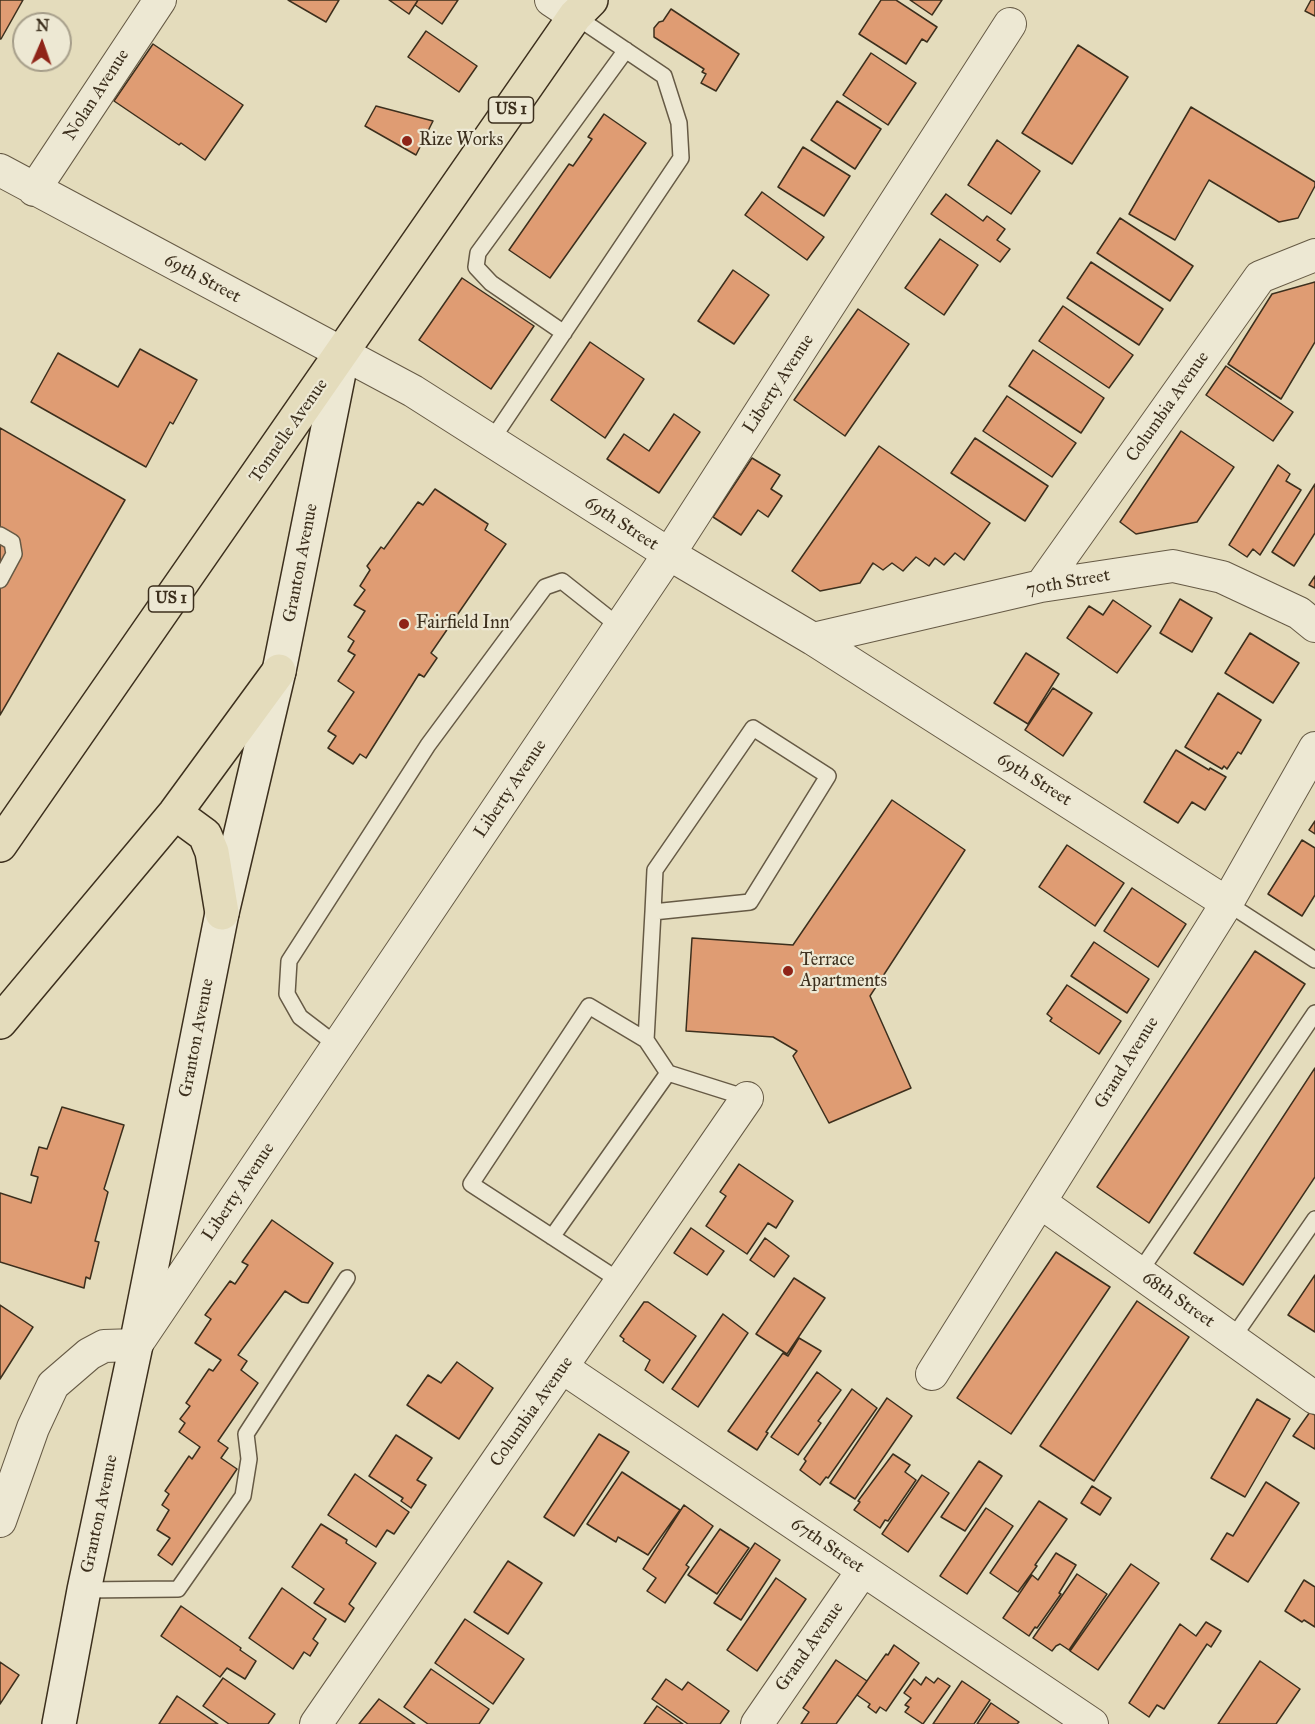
<!DOCTYPE html>
<html>
<head>
<meta charset="utf-8">
<style>
	body { margin:0 }
	#map { position:relative; width:1315px; height:1724px; overflow:hidden; background:#e4dcbc; font-family:"IM FELL Great Primer",serif }
	canvas { display:block }
	.north { position:absolute; left:12px; top:12px; width:60px; height:60px; box-sizing:border-box; background:#ede8d3; border:2px solid #a69e8a; border-radius:50%; rotate:2deg; font-size:16px; font-weight:700; line-height:24px; text-align:center; color:#3c2f1d }
	.north::after { content:''; display:block; margin:auto; width:21px; height:27px; background:#8f2418; clip-path:polygon(50% 0,100% 100%,50% 72%,0 100%) }
</style>
</head>
<body>
<div id="map">
<canvas width="1315" height="1724"></canvas>
<div class="north">N</div>
</div>
<script>
const ctx = document.querySelector('canvas').getContext('2d');
ctx.lineJoin = 'round';
function fillPath(path, color) { ctx.fillStyle = color; ctx.fill(path, 'evenodd'); }
const shape = rows => new Path2D(rows.map(r => 'M' + r).join(''));
function strokePath(path, color, width, dash) { ctx.strokeStyle = color; ctx.lineWidth = width; ctx.lineCap = dash ? 'butt' : 'round'; ctx.setLineDash(dash || []); ctx.stroke(path); }
function label(font, color, halo, rows, align = 'center') {
  ctx.font = font + ' "IM FELL Great Primer",serif'; ctx.lineWidth = 4.5; ctx.setLineDash([]); ctx.textBaseline = 'middle'; ctx.strokeStyle = halo; ctx.fillStyle = color; for (const [text, x, y, turn = 0] of rows) {
    ctx.save(); ctx.translate(x, y); ctx.rotate((+turn || 0) * Math.PI / 180); ctx.textAlign = isNaN(turn) ? turn : align; if (halo) ctx.strokeText(text, 0, 0); ctx.fillText(text, 0, 0); ctx.restore();
  }
}
const building = shape([
	[0,0,23,0,1,39,0,39,0,0],
	[288,0,339,0,326,22,288,0],
	[389,0,418,0,409,14,389,0],
	[418,0,458,0,442,24,415,5,418,0],
	[881,0,896,0,937,27,927,42,922,39,906,64,859,34,881,0],
	[910,0,942,0,932,15,910,0],
	[1311,0,1315,0,1315,16,1305,11,1311,0],
	[671,9,739,54,716,91,701,83,706,74,702,72,704,69,654,37,654,28,659,22,663,21,671,9],
	[426,31,477,66,459,92,408,57,426,31],
	[153,44,243,105,205,160,181,143,179,145,114,101,153,44],
	[1078,45,1128,77,1072,164,1022,133,1078,45],
	[871,53,916,83,888,125,843,95,871,53],
	[837,101,881,129,855,169,811,140,837,101],
	[376,106,433,121,416,155,365,126,376,106],
	[1191,107,1315,182,1315,186,1298,218,1279,222,1209,180,1175,240,1129,214,1191,107],
	[604,114,646,143,550,278,509,250,569,164,573,166,592,139,588,137,604,114],
	[997,140,1040,171,1011,214,968,185,997,140],
	[803,147,850,176,824,216,778,187,803,147],
	[762,192,824,237,807,260,745,215,762,192],
	[946,194,983,221,987,216,1005,229,997,240,1010,249,1000,262,931,214,946,194],
	[1120,218,1193,266,1170,301,1097,253,1120,218],
	[940,239,978,265,944,315,905,288,940,239],
	[1091,262,1163,309,1139,345,1067,298,1091,262],
	[733,270,769,295,734,344,698,321,733,270],
	[462,278,534,326,491,389,419,340,462,278],
	[1315,282,1315,342,1281,399,1228,364,1272,294,1315,282],
	[1063,306,1133,355,1109,388,1039,341,1063,306],
	[858,309,909,344,845,436,794,400,858,309],
	[590,342,644,379,605,438,551,400,590,342],
	[140,349,197,380,173,424,170,422,146,467,31,402,58,353,118,387,140,349],
	[1033,350,1104,398,1081,433,1009,386,1033,350],
	[1226,366,1293,412,1273,441,1206,395,1226,366],
	[1007,396,1076,443,1052,477,983,431,1007,396],
	[674,414,700,432,659,493,607,459,624,434,649,451,674,414],
	[0,428,125,500,0,715,0,428],
	[1181,431,1234,467,1197,522,1136,534,1120,522,1181,431],
	[975,438,1048,486,1025,521,951,473,975,438],
	[879,446,990,523,964,560,955,553,944,565,935,558,929,566,916,557,903,571,892,563,883,570,873,563,860,583,820,591,792,571,879,446],
	[752,458,780,475,771,489,782,496,768,517,758,510,741,535,713,517,752,458],
	[1278,465,1290,474,1286,481,1301,490,1260,555,1253,549,1247,557,1229,545,1278,465],
	[1315,484,1315,533,1294,566,1272,552,1315,484],
	[435,489,488,524,485,530,506,544,431,653,437,658,424,677,419,674,366,758,360,754,353,764,328,748,336,736,328,731,354,692,338,681,355,655,348,651,354,641,348,637,365,611,354,605,365,590,360,586,370,570,367,566,381,547,384,549,418,502,423,505,435,489],
	[1315,576,1315,588,1309,585,1315,576],
	[1180,599,1212,618,1192,652,1160,633,1180,599],
	[1113,600,1151,626,1117,673,1067,638,1089,606,1103,615,1113,600],
	[1250,633,1299,663,1273,703,1225,673,1250,633],
	[1026,653,1059,674,1028,724,994,703,1026,653],
	[1053,688,1092,713,1063,756,1025,730,1053,688],
	[1218,693,1261,720,1241,754,1238,752,1227,769,1224,766,1222,769,1185,747,1218,693],
	[1176,750,1209,770,1210,768,1226,777,1205,810,1192,802,1178,823,1144,802,1176,750],
	[892,800,965,850,870,996,911,1088,829,1123,793,1056,797,1051,773,1037,686,1031,692,938,793,945,892,800],
	[1315,821,1315,834,1309,830,1315,821],
	[1302,840,1315,848,1315,895,1302,916,1268,894,1302,840],
	[1067,845,1124,883,1095,926,1039,887,1067,845],
	[1132,888,1186,924,1158,967,1104,931,1132,888],
	[1094,942,1149,979,1127,1013,1071,976,1094,942],
	[1255,951,1305,984,1149,1223,1097,1187,1255,951],
	[1067,985,1121,1021,1099,1054,1050,1021,1052,1018,1047,1014,1067,985],
	[1315,1068,1315,1177,1243,1285,1194,1253,1315,1068],
	[62,1107,124,1125,104,1189,108,1192,95,1241,99,1242,90,1279,86,1277,84,1288,0,1262,0,1193,31,1203,38,1177,31,1175,39,1147,47,1149,62,1107],
	[739,1164,793,1201,776,1228,768,1223,747,1254,706,1226,726,1196,720,1192,739,1164],
	[272,1220,333,1263,308,1303,302,1302,285,1291,238,1355,247,1361,241,1370,258,1383,218,1441,228,1448,221,1458,237,1469,172,1565,158,1555,170,1538,157,1530,169,1510,162,1505,169,1494,165,1491,189,1456,192,1459,200,1447,179,1432,185,1423,180,1419,190,1406,186,1403,209,1369,213,1371,221,1360,195,1343,211,1319,205,1315,230,1281,235,1284,248,1265,242,1262,272,1220],
	[691,1228,724,1251,707,1275,674,1253,691,1228],
	[765,1238,789,1256,774,1277,750,1260,765,1238],
	[1056,1252,1110,1287,1011,1434,957,1398,1056,1252],
	[1315,1275,1315,1332,1288,1315,1315,1275],
	[794,1278,825,1298,787,1354,756,1334,794,1278],
	[1137,1301,1189,1337,1094,1481,1040,1446,1137,1301],
	[644,1302,648,1302,696,1336,663,1383,645,1370,650,1360,623,1341,624,1339,620,1336,644,1302],
	[0,1305,33,1327,0,1379,0,1305],
	[723,1314,748,1333,698,1407,672,1389,723,1314],
	[799,1338,821,1351,766,1432,768,1433,757,1450,728,1431,783,1353,788,1356,799,1338],
	[457,1362,493,1388,459,1439,407,1405,428,1375,441,1383,457,1362],
	[817,1372,841,1390,818,1421,821,1423,798,1455,771,1437,817,1372],
	[852,1389,877,1408,828,1478,826,1477,820,1485,800,1470,806,1461,804,1459,852,1389],
	[887,1398,912,1416,855,1499,830,1483,887,1398],
	[1257,1399,1290,1419,1245,1497,1211,1478,1257,1399],
	[1310,1412,1315,1415,1315,1449,1293,1436,1310,1412],
	[599,1434,629,1452,574,1536,544,1517,599,1434],
	[396,1435,432,1458,417,1480,426,1485,411,1508,401,1501,403,1498,369,1476,396,1435],
	[893,1454,910,1465,905,1472,916,1480,888,1521,885,1520,880,1528,854,1510,860,1502,858,1501,893,1454],
	[979,1461,1002,1476,965,1531,941,1517,979,1461],
	[622,1472,680,1510,648,1555,618,1537,616,1542,587,1524,622,1472],
	[355,1474,409,1512,394,1534,387,1530,376,1547,328,1515,355,1474],
	[922,1475,949,1493,908,1552,882,1534,922,1475],
	[1266,1482,1299,1503,1248,1582,1211,1559,1227,1533,1233,1536,1266,1482],
	[1092,1486,1111,1498,1100,1515,1081,1503,1092,1486],
	[1039,1501,1067,1519,1035,1565,1037,1566,1018,1592,990,1573,1039,1501],
	[684,1505,713,1526,686,1565,689,1567,665,1603,647,1591,656,1578,643,1569,684,1505],
	[986,1508,1013,1526,967,1594,940,1576,986,1508],
	[321,1524,347,1540,346,1543,376,1563,349,1604,354,1608,345,1622,314,1603,324,1589,292,1567,321,1524],
	[720,1529,749,1548,717,1594,688,1575,720,1529],
	[755,1543,780,1560,741,1620,714,1603,755,1543],
	[1056,1553,1076,1565,1059,1593,1061,1594,1037,1628,1035,1627,1029,1636,1003,1618,1032,1575,1038,1580,1056,1553],
	[508,1561,542,1583,508,1634,474,1612,508,1561],
	[1131,1564,1159,1583,1098,1670,1070,1651,1131,1564],
	[1077,1574,1107,1594,1069,1650,1060,1644,1056,1646,1052,1651,1033,1638,1077,1574],
	[776,1578,806,1599,757,1671,727,1650,776,1578],
	[1304,1580,1315,1587,1315,1627,1304,1620,1302,1622,1285,1611,1304,1580],
	[282,1588,326,1619,313,1639,318,1643,310,1656,304,1652,293,1669,249,1638,282,1588],
	[181,1606,241,1648,240,1650,256,1661,245,1679,227,1668,220,1677,161,1636,181,1606],
	[465,1619,524,1659,493,1704,435,1663,465,1619],
	[1206,1622,1221,1631,1211,1647,1207,1644,1164,1709,1157,1705,1149,1717,1129,1703,1180,1624,1196,1636,1206,1622],
	[894,1645,919,1663,886,1711,880,1707,876,1713,868,1707,870,1704,857,1695,886,1654,888,1655,894,1645],
	[836,1660,867,1681,836,1724,801,1724,809,1712,803,1708,836,1660],
	[1260,1661,1300,1689,1276,1724,1218,1724,1260,1661],
	[0,1662,19,1675,0,1704,0,1662],
	[431,1669,489,1709,479,1724,428,1724,404,1707,431,1669],
	[926,1677,934,1683,938,1678,950,1686,923,1724,905,1712,909,1707,905,1705,911,1698,904,1693,914,1679,921,1685,926,1677],
	[223,1678,275,1714,268,1724,229,1724,203,1706,223,1678],
	[666,1679,682,1690,688,1682,729,1711,720,1724,688,1724,652,1699,666,1679],
	[962,1681,990,1700,974,1724,933,1724,962,1681],
	[177,1696,218,1724,159,1724,177,1696],
	[379,1699,415,1724,359,1724,379,1699],
	[991,1703,1019,1722,1017,1724,977,1724,991,1703],
	[657,1706,683,1724,644,1724,657,1706]
]);
fillPath(building, '#df9c73');
strokePath(building, '#3c2f1d', 1.5);
const lane = shape([
	[564,333,491,283,476,267,478,253,626,50],
	[491,441,681,158,679,123,664,76,575,16],
	[0,535,12,542,14,554,0,580],
	[1227,903,1315,960],
	[646,1040,653,912,750,902,828,776,753,728,655,870,653,912],
	[338,1046,300,1017,287,994,289,961,428,745,545,587,562,581,620,627],
	[552,1237,668,1073],
	[1139,1273,1315,1013],
	[620,1281,471,1184,589,1006,646,1040,668,1073,747,1098],
	[1232,1339,1315,1219],
	[84,1590,178,1589,243,1496,249,1459,246,1434,347,1278]
]);
const street = shape([
	[551,0,575,16],
	[0,170,413,391,669,554,813,639,1227,903],
	[34,190,160,0],
	[1041,586,1260,277,1315,255],
	[813,639,1041,586,1173,566,1222,577,1299,613,1315,626],
	[1040,1202,1315,1398],
	[563,1368,1092,1724],
	[932,1374,1227,903,1315,748],
	[0,1521,33,1428,53,1385,89,1354,104,1346,136,1345,669,554,1010,24],
	[316,1724,747,1098],
	[757,1724,863,1570]
]);
const secondary = shape([
	[59,1724,84,1590,136,1345,222,913,279,671,343,353]
]);
const primary = shape([
	[175,813,205,835,212,852,222,913],
	[0,845,575,16,591,0],
	[0,1022,175,813,279,671]
]);
strokePath(lane, '#665a45', 18);
strokePath(street, '#665a45', 34);
strokePath(secondary, '#3c2f1d', 36);
strokePath(primary, '#3c2f1d', 36);
strokePath(lane, '#ede8d3', 15);
strokePath(street, '#ede8d3', 32);
strokePath(secondary, '#ede8d3', 33);
strokePath(primary, '#e4dcbc', 33);
for (const [x, y, r, color] of [
	[407,141,6,"#8f2418"],
	[404,624,6,"#8f2418"],
	[788,971,6,"#8f2418"]
]) { const dot = new Path2D(); dot.arc(x, y, r, 0, 2 * Math.PI); ctx.fillStyle = color; ctx.fill(dot); strokePath(dot, '#ede8d3', 2); }
for (const [x, y, w] of [
	[511,110,45],
	[171,599,45]
]) { const box = new Path2D(); box.roundRect(x - w / 2, y - 13, w, 26, 4.5); ctx.fillStyle = '#ede8d3'; ctx.fill(box); strokePath(box, '#3c2f1d', 1.5); }
label('bold 16px', '#3c2f1d', null, [
	["US 1",511,110],
	["US 1",171,599]
]);
label('18px', '#3c2f1d', '#ede8d3', [
	["Nolan Avenue",97,95,-57],
	["69th Street",202,279,28],
	["Liberty Avenue",779,384,-57],
	["Columbia Avenue",1168,407,-55],
	["Tonnelle Avenue",289,431,-55],
	["69th Street",621,524,33],
	["Granton Avenue",301,563,-79],
	["70th Street",1068,583,-10],
	["69th Street",1034,780,32],
	["Liberty Avenue",511,789,-56],
	["Granton Avenue",197,1038,-79],
	["Grand Avenue",1127,1063,-58],
	["Liberty Avenue",239,1192,-56],
	["68th Street",1178,1300,35],
	["Columbia Avenue",532,1412,-55],
	["Granton Avenue",100,1514,-78],
	["67th Street",827,1546,34],
	["Grand Avenue",810,1647,-55]
]);
label('18px', '#3c2f1d', '#ede8d3', [
	["Rize Works",419,141],
	["Fairfield Inn",416,624],
	["Terrace",800,961],
	["Apartments",800,982]
], 'left');
</script>
</body>
</html>
